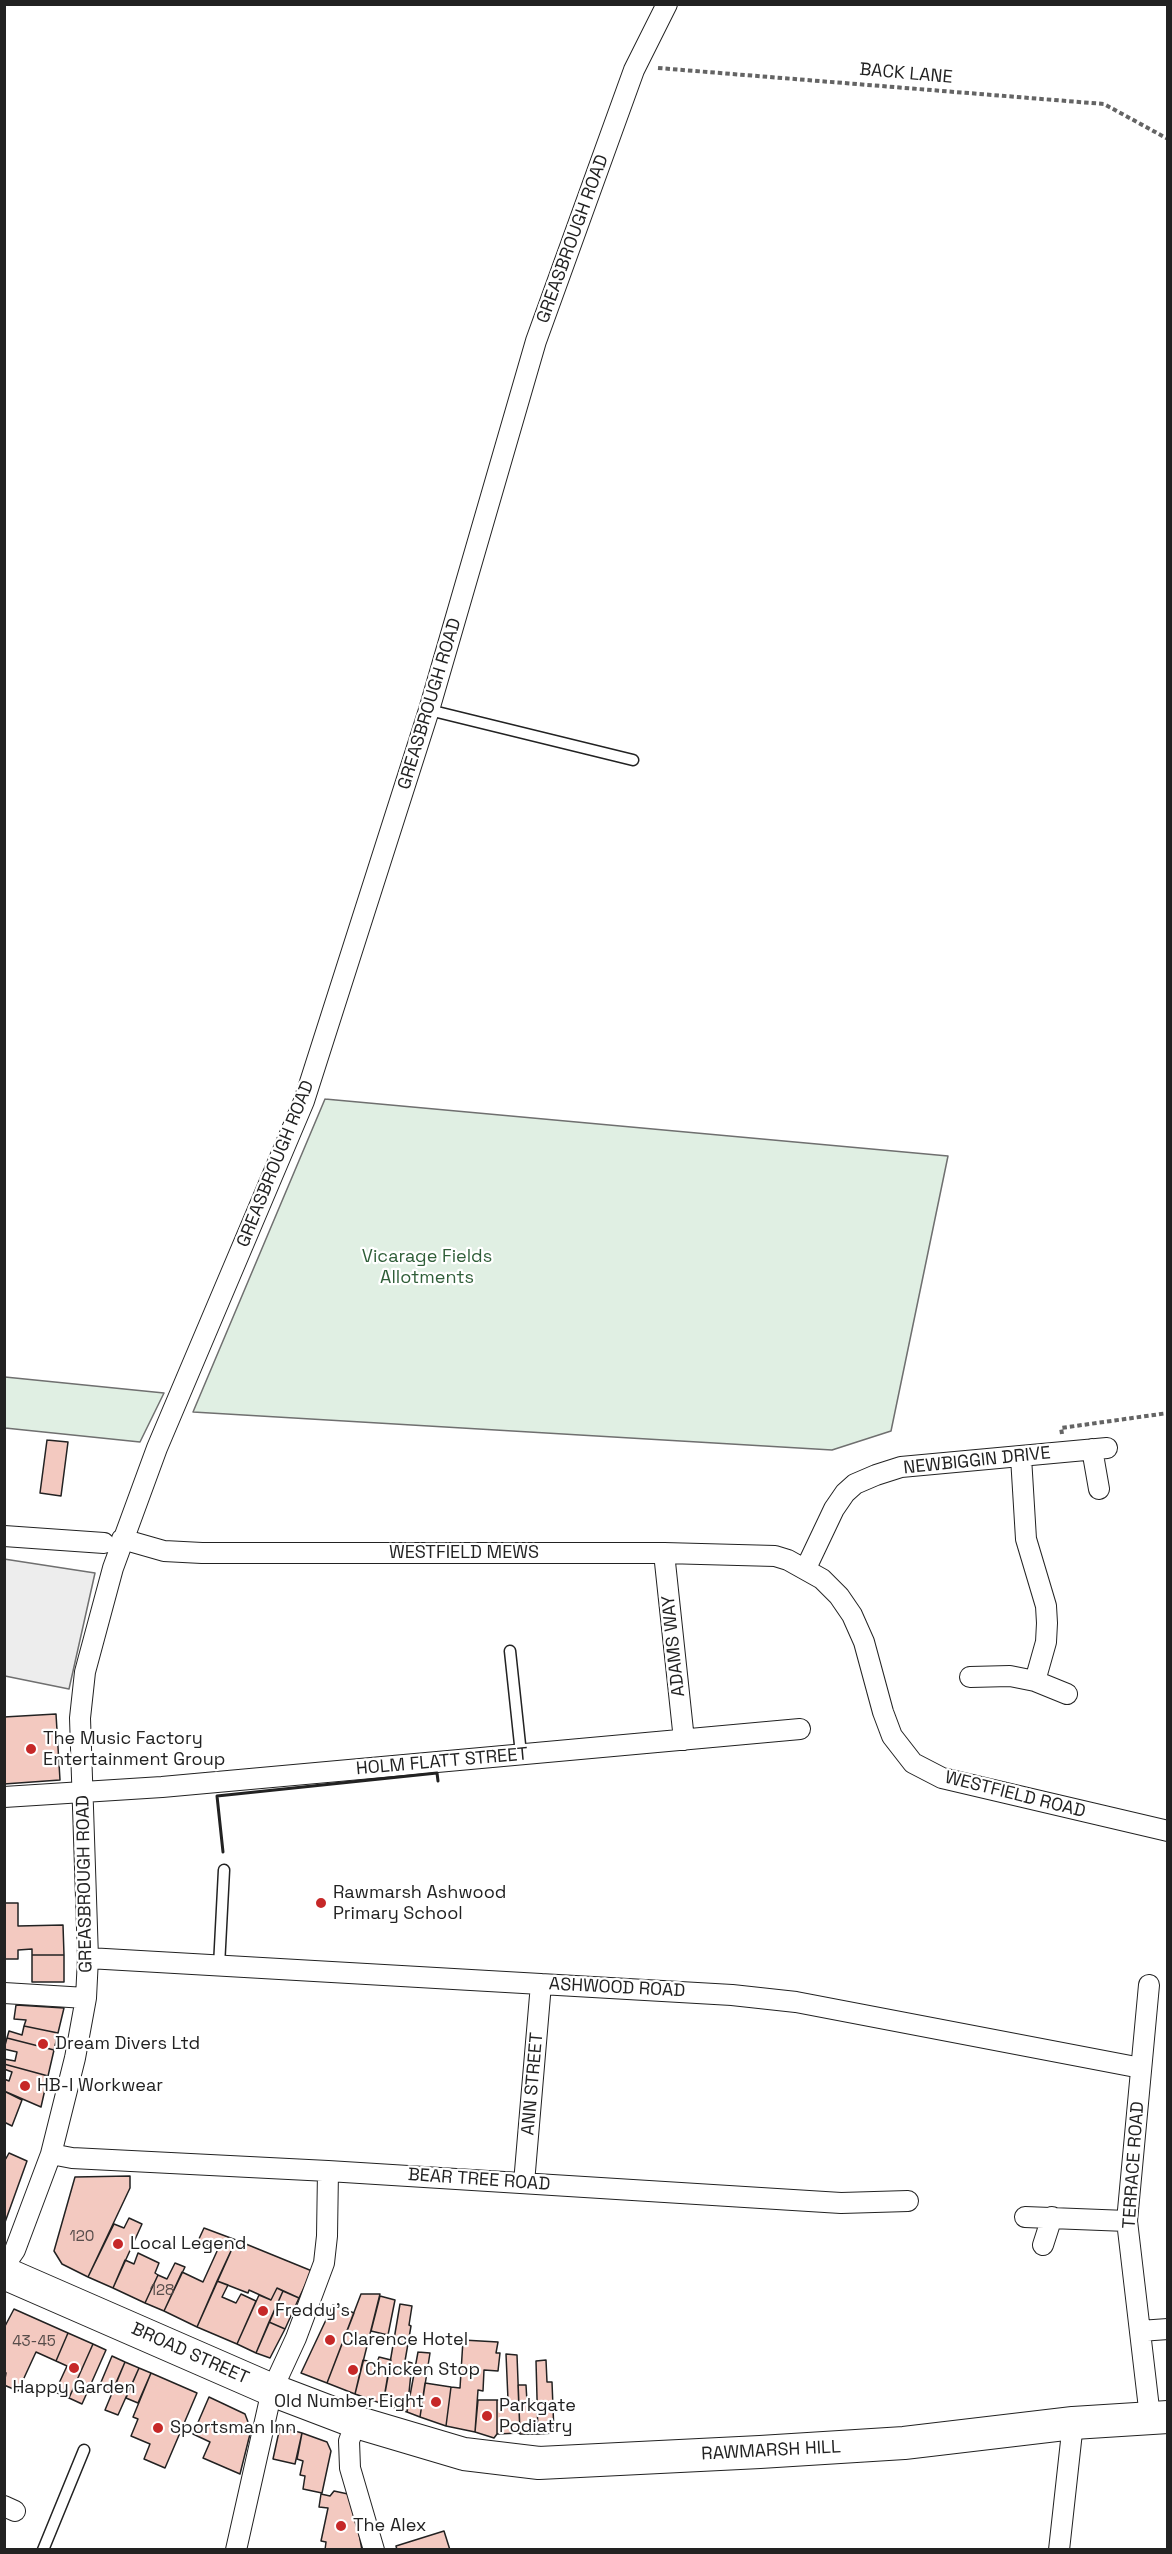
<!DOCTYPE html>
<html>
<head>
<meta charset="utf-8">
<style>
	body { margin:0 }
	#map { position:relative; width:1172px; height:2554px; overflow:hidden; background:#fff; font-family:"Space Grotesk",sans-serif }
	canvas { display:block }
	.frame { position:absolute; inset:0; border:6px solid #222; pointer-events:none }
</style>
</head>
<body>
<div id="map">
<canvas width="1172" height="2554"></canvas>
<div class="frame"></div>
</div>
<script>
const ctx = document.querySelector('canvas').getContext('2d');
ctx.lineJoin = 'round';
function fillPath(path, color) { ctx.fillStyle = color; ctx.fill(path, 'evenodd'); }
const shape = rows => new Path2D(rows.map(r => 'M' + r).join(''));
function strokePath(path, color, width, dash) { ctx.strokeStyle = color; ctx.lineWidth = width; ctx.lineCap = dash ? 'butt' : 'round'; ctx.setLineDash(dash || []); ctx.stroke(path); }
function label(font, color, halo, rows, align = 'center') {
  ctx.font = font + ' "Space Grotesk",sans-serif'; ctx.lineWidth = 4.5; ctx.setLineDash([]); ctx.textBaseline = 'middle'; ctx.strokeStyle = halo; ctx.fillStyle = color; for (const [text, x, y, turn = 0] of rows) {
    ctx.save(); ctx.translate(x, y); ctx.rotate((+turn || 0) * Math.PI / 180); ctx.textAlign = isNaN(turn) ? turn : align; if (halo) ctx.strokeText(text, 0, 0); ctx.fillText(text, 0, 0); ctx.restore();
  }
}
const green = shape([
	[325,1099,948,1156,891,1431,832,1450,193,1412,325,1099],
	[4,1377,5,1377,164,1393,140,1442,5,1428,4,1377]
]);
fillPath(green, '#e0efe3');
strokePath(green, '#6f6f6f', 1.5);
const parking = shape([
	[4,1559,95,1573,69,1689,5,1676,4,1559]
]);
fillPath(parking, '#ededed');
strokePath(parking, '#6f6f6f', 1.5);
const building = shape([
	[47,1440,68,1442,61,1496,40,1493,47,1440],
	[56,1714,60,1780,4,1784,4,1717,56,1714],
	[4,1903,18,1903,18,1926,63,1925,64,1955,32,1955,32,1949,18,1950,18,1959,4,1959,4,1903],
	[32,1955,64,1955,64,1982,32,1982,32,1955],
	[16,2005,64,2008,58,2033,24,2026,26,2020,14,2019,16,2005],
	[24,2026,58,2033,54,2050,7,2038,9,2031,22,2035,24,2026],
	[7,2038,54,2050,48,2076,4,2064,4,2059,15,2061,17,2052,4,2049,7,2038],
	[4,2064,48,2076,41,2107,4,2091,4,2079,9,2081,12,2072,4,2069,4,2064],
	[4,2091,22,2100,12,2126,4,2122,4,2091],
	[9,2153,27,2161,4,2225,4,2162,9,2153],
	[130,2176,130,2188,88,2277,62,2264,54,2251,75,2177,130,2176],
	[129,2218,142,2224,113,2288,88,2277,114,2224,124,2228,129,2218],
	[204,2228,236,2240,197,2327,164,2311,182,2272,203,2282,218,2249,198,2241,204,2228],
	[236,2240,312,2271,299,2298,277,2288,271,2300,249,2290,248,2293,217,2281,236,2240],
	[138,2253,159,2263,155,2273,158,2275,145,2303,113,2288,125,2260,134,2264,138,2253],
	[175,2263,185,2267,164,2311,145,2303,158,2275,167,2279,175,2263],
	[217,2281,228,2285,222,2297,236,2303,241,2294,256,2301,237,2344,197,2327,217,2281],
	[277,2288,283,2291,256,2353,237,2344,259,2295,271,2300,277,2288],
	[283,2291,299,2298,285,2329,269,2322,283,2291],
	[361,2294,380,2294,355,2394,327,2383,361,2294],
	[380,2296,395,2300,388,2335,371,2331,380,2296],
	[400,2304,412,2306,409,2325,411,2326,405,2361,412,2363,407,2412,383,2404,400,2304],
	[333,2305,354,2313,327,2383,301,2373,333,2305],
	[14,2309,68,2333,56,2361,36,2352,18,2391,4,2385,6,2373,4,2372,4,2328,14,2309],
	[269,2322,285,2329,270,2358,256,2353,269,2322],
	[68,2333,93,2344,69,2398,55,2392,67,2366,56,2361,68,2333],
	[463,2340,498,2342,496,2353,500,2353,498,2371,484,2370,483,2391,478,2390,475,2432,446,2426,451,2387,460,2388,463,2340],
	[93,2344,106,2350,82,2404,69,2398,93,2344],
	[418,2352,430,2353,420,2417,407,2412,418,2352],
	[506,2354,517,2355,520,2433,497,2434,497,2400,508,2400,506,2354],
	[112,2356,125,2362,112,2392,99,2387,112,2356],
	[379,2357,391,2360,383,2404,355,2394,363,2360,377,2363,379,2357],
	[546,2360,547,2382,552,2382,554,2433,538,2434,536,2361,546,2360],
	[125,2362,139,2368,118,2415,105,2410,125,2362],
	[139,2368,151,2373,138,2403,126,2398,139,2368],
	[151,2373,197,2393,165,2468,144,2459,150,2444,131,2436,138,2419,133,2417,151,2373],
	[425,2383,451,2387,446,2426,420,2417,425,2383],
	[518,2385,526,2385,527,2402,537,2401,538,2434,520,2434,518,2385],
	[209,2397,245,2414,251,2430,240,2474,203,2458,210,2442,193,2434,209,2397],
	[478,2400,497,2400,497,2434,494,2438,475,2432,478,2400],
	[280,2427,302,2433,295,2464,273,2459,280,2427],
	[302,2433,327,2442,331,2451,322,2493,303,2489,305,2476,300,2475,303,2461,297,2459,302,2433],
	[334,2491,348,2494,355,2512,362,2550,325,2550,326,2542,321,2541,328,2508,319,2507,321,2494,330,2496,334,2491],
	[444,2531,450,2550,397,2550,396,2546,444,2531]
]);
fillPath(building, '#f3c9c0');
strokePath(building, '#222', 1.5);
const lane = shape([
	[429,710,633,760],
	[510,1651,521,1754],
	[219,1966,224,1870],
	[43,2550,84,2450]
]);
const street = shape([
	[1092,1449,1099,1489],
	[1021,1457,1026,1539,1046,1606,1047,1623,1046,1642,1035,1681],
	[4,1536,104,1543],
	[122,1539,164,1551,202,1553,664,1553,775,1556,788,1560,822,1579,839,1596,852,1615,864,1642,883,1712,892,1736,913,1763,942,1778,1168,1831],
	[664,1553,684,1740],
	[806,1568,834,1509,845,1493,855,1484,876,1475,901,1467,1107,1448],
	[970,1677,1010,1676,1035,1681,1067,1694],
	[4,1797,162,1787,800,1729],
	[88,1958,732,1995,796,2002,1141,2068],
	[1149,1985,1127,2221,1150,2417],
	[4,1993,86,1998],
	[51,2154,72,2158,328,2171,841,2203,908,2201],
	[524,2183,541,1984],
	[1025,2217,1127,2221],
	[1043,2245,1052,2217],
	[4,2266,15,2250,51,2154,75,2058,86,1998,88,1958,80,1718,85,1672,113,1568,157,1448,304,1101,429,710,536,341,634,70,667,4],
	[1140,2331,1168,2329],
	[356,2422,349,2441,350,2468,374,2550],
	[4,2506,15,2511],
	[236,2550,272,2390,296,2338,324,2263,327,2236,328,2171],
	[1059,2550,1073,2423]
]);
const primary = shape([
	[4,2273,272,2390,356,2422,464,2454,539,2463,760,2452,904,2443,1073,2423,1168,2417]
]);
strokePath(lane, '#222', 13);
strokePath(street, '#222', 22);
strokePath(primary, '#222', 34);
strokePath(shape([
	[658,68,1104,104,1168,139],
	[1062,1434,1061,1428,1168,1413]
]), '#646464', 4, [4.5, 3]);
strokePath(lane, '#fff', 10);
strokePath(street, '#fff', 20);
strokePath(primary, '#fff', 32);
strokePath(shape([
	[223,1852,217,1796,437,1773,438,1781]
]), '#222', 3);
for (const [x, y, r, color] of [
	[31,1749,6,"#c62828"],
	[321,1903,6,"#c62828"],
	[43,2044,6,"#c62828"],
	[25,2086,6,"#c62828"],
	[118,2244,6,"#c62828"],
	[263,2311,6,"#c62828"],
	[330,2340,6,"#c62828"],
	[74,2368,6,"#c62828"],
	[353,2370,6,"#c62828"],
	[436,2402,6,"#c62828"],
	[487,2416,6,"#c62828"],
	[158,2428,6,"#c62828"],
	[341,2526,6,"#c62828"]
]) { const dot = new Path2D(); dot.arc(x, y, r, 0, 2 * Math.PI); ctx.fillStyle = color; ctx.fill(dot); strokePath(dot, '#fff', 2); }
label('15px', '#564c4a', null, [
	["120",82,2237],
	["128",162,2291],
	["43-45",34,2342]
]);
label('18px', '#222', '#fff', [
	["BACK LANE",906,74,5],
	["GREASBROUGH ROAD",573,239,-70],
	["GREASBROUGH ROAD",430,704,-73],
	["GREASBROUGH ROAD",276,1164,-68],
	["NEWBIGGIN DRIVE",977,1461,-6],
	["WESTFIELD MEWS",464,1553],
	["ADAMS WAY",674,1646,-96],
	["HOLM FLATT STREET",442,1762,-5],
	["WESTFIELD ROAD",1015,1795,14],
	["GREASBROUGH ROAD",85,1884,-91],
	["ASHWOOD ROAD",617,1988,3],
	["ANN STREET",533,2084,-85],
	["TERRACE ROAD",1134,2165,-86],
	["BEAR TREE ROAD",479,2180,4],
	["BROAD STREET",190,2354,24],
	["RAWMARSH HILL",771,2451,-3]
]);
label('18px', '#2f5e38', '#fff', [
	["Vicarage Fields",427,1257],
	["Allotments",427,1278]
]);
label('18px', '#222', '#fff', [
	["The Music Factory",43,1739],
	["Entertainment Group",43,1760],
	["Rawmarsh Ashwood",333,1893],
	["Primary School",333,1914],
	["Dream Divers Ltd",55,2044],
	["HB-I Workwear",37,2086],
	["Local Legend",130,2244],
	["Freddy's",275,2311],
	["Clarence Hotel",342,2340],
	["Chicken Stop",365,2370],
	["Happy Garden",74,2388,"center"],
	["Old Number Eight",424,2402,"right"],
	["Parkgate",499,2406],
	["Podiatry",499,2427],
	["Sportsman Inn",170,2428],
	["The Alex",353,2526]
], 'left');
</script>
</body>
</html>
